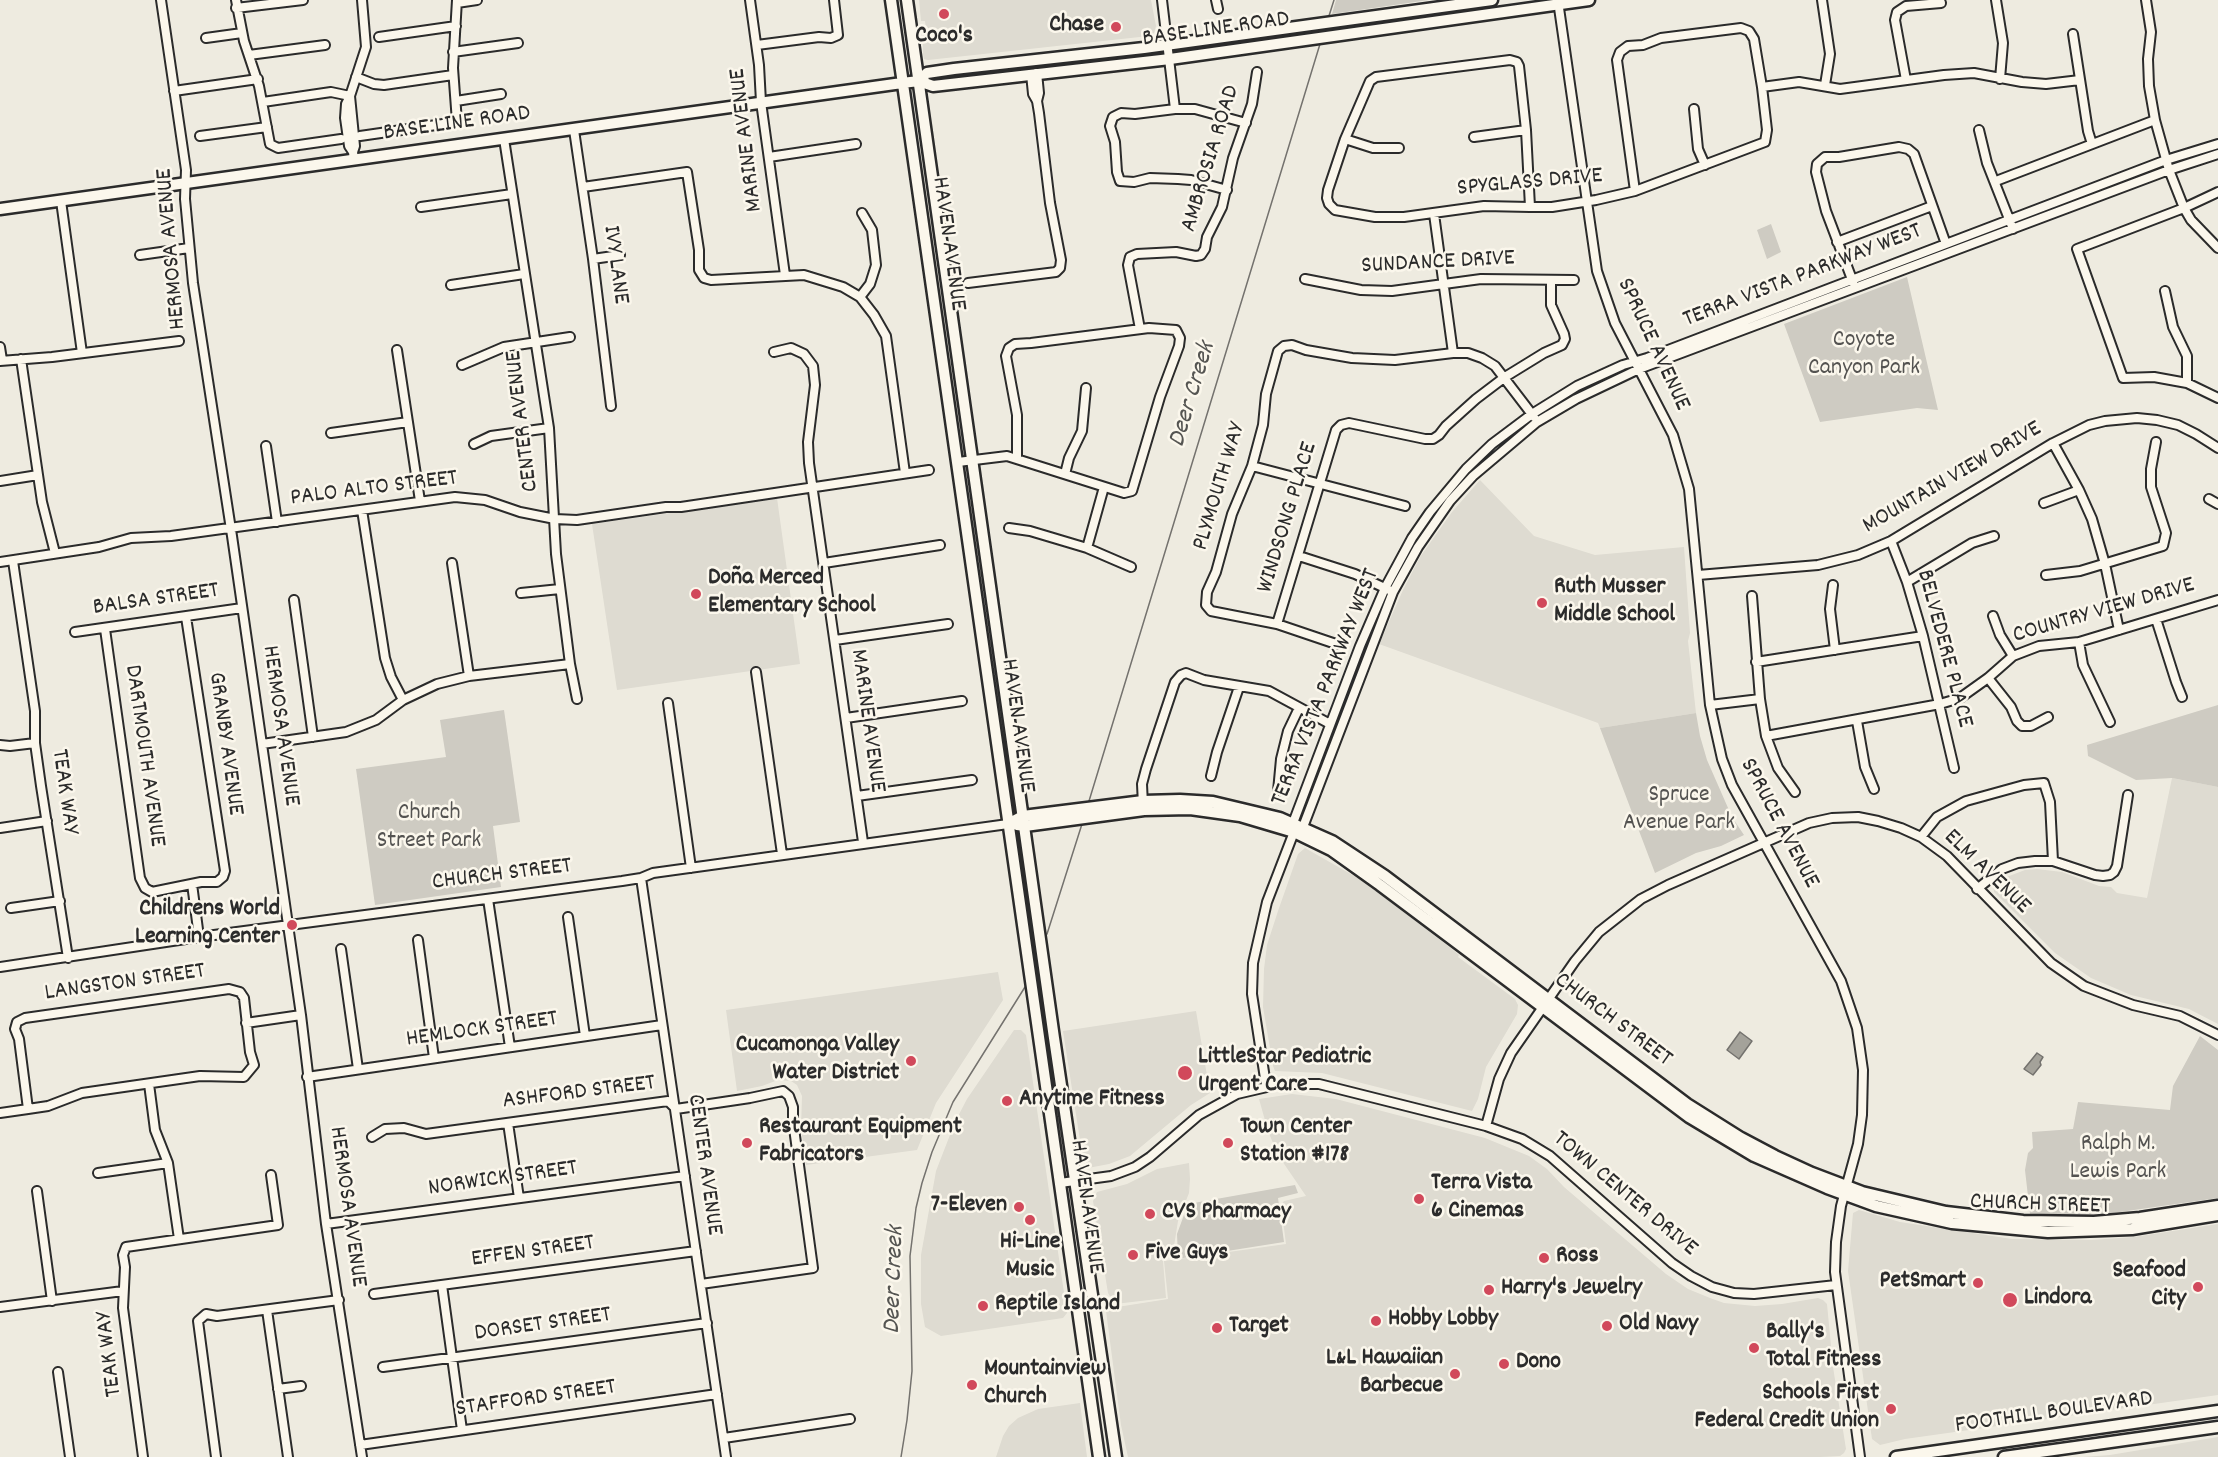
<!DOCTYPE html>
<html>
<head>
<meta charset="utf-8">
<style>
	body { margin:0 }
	canvas { display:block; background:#eeebe0 }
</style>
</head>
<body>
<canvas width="2218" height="1457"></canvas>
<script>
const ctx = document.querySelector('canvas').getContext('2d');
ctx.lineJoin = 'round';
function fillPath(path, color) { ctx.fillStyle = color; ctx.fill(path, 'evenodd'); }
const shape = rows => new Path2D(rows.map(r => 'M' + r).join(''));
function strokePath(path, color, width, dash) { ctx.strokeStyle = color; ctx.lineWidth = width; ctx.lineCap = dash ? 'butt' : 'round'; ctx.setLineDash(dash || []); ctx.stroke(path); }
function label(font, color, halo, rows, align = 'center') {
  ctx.font = font + ' Dekko,sans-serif'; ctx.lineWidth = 5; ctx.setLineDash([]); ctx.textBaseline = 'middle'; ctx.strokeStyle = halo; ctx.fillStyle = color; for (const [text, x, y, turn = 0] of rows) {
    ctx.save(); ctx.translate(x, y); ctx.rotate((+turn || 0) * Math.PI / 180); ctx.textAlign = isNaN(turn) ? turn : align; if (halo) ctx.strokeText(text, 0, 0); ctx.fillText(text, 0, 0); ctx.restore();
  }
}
fillPath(shape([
	[919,0,1151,0,1156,26,1154,33,1149,36,928,60,924,59,923,54,923,29,926,28,925,21,921,21],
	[1480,480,1534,536,1595,555,1684,547,1690,633,1688,641,1696,713,1600,728,1598,723,1379,644,1403,590,1420,557,1452,512],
	[777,498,800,664,617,690,592,524],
	[2172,778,2218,787,2218,1024,2189,1009,2131,995,2091,978,2055,953,1994,892,1993,885,2004,878,2025,870,2037,869,2062,872,2099,886,2111,887,2117,893,2147,898],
	[1305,848,1363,881,1452,949,1459,955,1458,957,1515,999,1518,1005,1517,1014,1486,1067,1478,1099,1472,1111,1322,1073,1275,1071,1273,1066,1263,1007,1264,969,1267,945,1278,911,1298,854],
	[998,972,1003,1000,936,1103,917,1150,806,1165,801,1128,802,1096,797,1085,791,1081,778,1080,762,1086,737,1091,726,1010],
	[1196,1011,1210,1093,1191,1105,1130,1156,1109,1164,1088,1168,1084,1166,1081,1162,1082,1153,1063,1031],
	[1014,1030,1021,1030,1026,1035,1067,1313,1063,1318,941,1336,925,1327,921,1304,921,1255,936,1171,955,1122,967,1099],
	[1292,1094,1336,1099,1485,1138,1529,1156,1547,1169,1564,1187,1666,1274,1688,1289,1710,1298,1724,1303,1755,1306,1782,1304,1818,1298,1823,1300,1827,1304,1833,1367,1846,1449,1844,1453,1840,1456,1820,1457,1128,1457,1121,1425,1106,1311,1111,1308,1168,1299,1164,1261,1286,1244,1281,1205,1284,1201,1306,1196,1278,1155,1268,1131,1259,1099],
	[1189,1163,1190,1179,1189,1193,1178,1221,1174,1246,1165,1254,1163,1261,1166,1298,1115,1304,1108,1293,1093,1201,1097,1192,1127,1184,1157,1169],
	[1859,1210,1900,1222,2012,1239,2091,1240,2134,1237,2218,1224,2218,1395,1905,1439,1880,1445,1872,1439,1848,1271,1853,1213],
	[1080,1403,1087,1457,996,1457,1003,1436,1009,1426,1018,1418,1038,1409],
	[2218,1437,2218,1457,2083,1457,2110,1455]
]), '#dedbd1');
fillPath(shape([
	[1336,0,1429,0,1332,14],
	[1771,224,1781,252,1767,259,1757,230],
	[1907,277,1938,410,1917,408,1820,422,1784,324],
	[2218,705,2218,787,2172,778,2136,780,2088,756,2087,745],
	[504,710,520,822,493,826,501,887,375,905,356,769,446,757,440,720],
	[1696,713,1700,736,1707,760,1732,817,1744,835,1721,846,1696,853,1655,873,1600,728],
	[2200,1036,2218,1050,2218,1198,2113,1213,2087,1215,2030,1214,2025,1170,2028,1153,2033,1148,2032,1132,2073,1129,2078,1102,2170,1110,2173,1086],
	[1295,1185,1298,1193,1278,1198,1284,1242,1183,1258,1178,1256,1177,1234,1188,1204]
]), '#cecbc2');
const water = shape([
	[1740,1032,1752,1041,1739,1059,1727,1050,1740,1032],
	[2037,1053,2043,1057,2040,1062,2041,1065,2033,1075,2024,1069,2037,1053]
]);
fillPath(water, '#a4a29a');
strokePath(water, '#74726e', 1.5);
strokePath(shape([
	[1328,19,1334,0],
	[1089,801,1320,44],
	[1047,934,1082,824],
	[901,1457,907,1420,912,1371,910,1256,916,1208,922,1183,932,1152,953,1102,1025,987]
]), '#74726e', 1.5);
const minor = shape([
	[161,0,186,170,185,199,193,283,232,536,301,1015,326,1224,362,1457],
	[236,0,244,41,259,86,270,144,278,148,341,139],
	[750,0,759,65,761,102,785,275],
	[1162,0,1175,109],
	[1216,0,1218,9],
	[1822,0,1830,54,1825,85],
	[1996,0,2003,43,2000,79],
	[2146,0,2151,32,2148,59,2149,86,2155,120,2169,170,2184,208,2191,220,2218,248],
	[1558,1,1597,271,1615,323,1673,435,1689,489,1710,705,1722,759,1732,785,1841,981,1857,1028,1863,1070,1862,1115,1858,1144,1841,1206,1836,1242,1835,1272,1860,1457],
	[457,3,477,0],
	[236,8,303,0],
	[2073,34,2088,131,2092,144],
	[379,37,456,26],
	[206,38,242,33],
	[757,45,819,37,831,38,838,35,834,0],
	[453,52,518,43],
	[249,55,325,45],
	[356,77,374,84,384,85,453,75],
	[1906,80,1895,20,1897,12,1906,6,1941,3],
	[1762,87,1799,82,1840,89,1944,75,1974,73,2022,82,2046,84,2080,80],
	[174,91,258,79],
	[350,96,346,104,345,118,349,146,353,152],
	[456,101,501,94],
	[1037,101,1039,93,1037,73],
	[263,102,331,92,350,96],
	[1694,109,1698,149,1705,165],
	[574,130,593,259,611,406],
	[1979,130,1987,163,2013,229],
	[200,136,267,127],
	[360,136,457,122,453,68,457,0],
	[1474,137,1526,130],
	[504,139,549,428,556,554,570,664,577,699],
	[1345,139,1373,148,1399,148],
	[769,157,856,144],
	[354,160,353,152,355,146,350,96,366,47,362,0],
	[1996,181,2155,120],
	[583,187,687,172,699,250,699,270,704,278,711,280,804,275,843,287,860,297,874,315,886,336,905,473],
	[1227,190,1191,180,1178,179,1150,178,1134,182,1120,181,1117,172,1115,142,1110,126,1113,117,1121,113,1135,114,1175,109,1195,109,1246,123],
	[2218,192,2184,208,2077,249,2123,378,2154,377,2187,383,2218,398],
	[61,201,82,353],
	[421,207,512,194],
	[1530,207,1526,130,1519,66,1517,62,1510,60,1376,77,1370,81,1345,139,1328,190,1327,198,1329,204,1335,210,1375,217,1404,217,1484,206,1530,207,1552,207,1596,200,1635,191,1765,142,1767,130,1762,87,1754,39,1749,31,1741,28,1661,38,1643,45,1628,46,1620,52,1617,60,1635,191],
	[1434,214,1453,353],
	[1837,242,1932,206],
	[140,255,189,248],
	[593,259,620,255],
	[1305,279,1361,290,1392,291,1481,279,1574,280],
	[1853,282,1826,211,1816,172,1817,164,1825,157,1839,157,1899,147,1908,149,1914,154,1946,244],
	[968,283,1056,272,1060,268,1061,260,1050,203,1039,113,1037,101,1033,94,1031,74],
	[451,285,524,274],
	[2165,291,2173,327,2187,356,2187,383],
	[860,297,870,284,876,265,872,230,862,213],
	[1140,329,1128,265,1130,257,1137,254,1176,252,1196,256,1201,255,1205,249,1207,237,1222,207,1233,158,1252,104,1257,72],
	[0,347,2,360],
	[397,350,420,501],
	[774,352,791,348,804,354,813,366,815,385,808,442,809,463,863,842],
	[21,359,42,502,55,553],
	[0,361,52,357,179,341],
	[462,365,504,347,570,337],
	[331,433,408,422],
	[2053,443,2079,490,2092,519,2105,564,2119,630],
	[474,444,491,436,549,428],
	[266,446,277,522],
	[958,462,1007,456,1124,493,1132,491,1160,397,1179,346,1180,338,1176,330,1149,328,1031,343,1015,344,1009,348,1006,356,1017,415,1017,457],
	[1252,466,1405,506],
	[1065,474,1069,458,1082,431,1086,388],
	[0,481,38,475],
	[2209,499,2218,504],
	[2044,503,2079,490],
	[362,510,385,658,391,677,403,700],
	[1009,528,1030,531,1087,548,1131,567],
	[1891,541,1907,582,1923,636,1954,768],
	[1087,548,1104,487],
	[1299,556,1355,574,1389,590],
	[13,561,35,711,35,743,41,786,68,958],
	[0,562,99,547,131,538,171,536,455,497,485,500,520,512,555,519,577,520,666,507,681,507,929,470],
	[452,563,469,676],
	[824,563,940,545],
	[1698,575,1818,565,1858,555,1891,541,2053,443,2089,425,2105,421,2137,418,2157,420,2178,425,2196,434,2218,448],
	[2046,575,2080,571,2163,546,2166,533,2151,487,2151,469,2156,442],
	[1907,582,1972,543,1994,536],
	[1833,585,1830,609,1835,650],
	[521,593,560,589],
	[1752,596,1760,699,1766,736,1778,768,1795,792],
	[294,600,313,737],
	[1993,616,2000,635,2013,656],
	[2156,619,2176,682,2182,697],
	[1277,624,1336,430,1341,425,1349,423,1425,439,1433,439,1439,435,1446,426,1476,399,1505,377,1544,353,1562,345,1565,339,1564,334,1551,305,1551,281],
	[105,629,140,878,145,888,152,892,201,882,217,882,223,877,225,871,186,617],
	[75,632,242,608],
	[835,640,948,624],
	[2079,642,2083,665,2110,722],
	[1339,645,1277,624,1211,611,1206,605,1207,592,1216,572,1232,514,1252,466,1263,425,1266,394,1278,351,1284,346,1292,345,1306,350,1352,358,1395,360,1453,353,1468,353,1482,358,1495,366,1534,417],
	[1756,662,1923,636],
	[756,672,782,854],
	[1988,678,2011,707,2017,721,2022,726,2031,726,2048,717],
	[668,703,691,868],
	[1710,705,1760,699],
	[846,718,962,701],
	[1857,721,1865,767,1874,789],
	[1766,736,1940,704,1960,698,1988,678,2013,656,2039,646,2079,642,2218,600],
	[262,744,346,732,376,720,403,700,437,684,469,676,570,664],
	[0,745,10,746,35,743],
	[1211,776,1217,752,1239,687],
	[1278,791,1281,759,1288,731,1299,708],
	[857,796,972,780],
	[1143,805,1142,784,1146,769,1175,682,1181,675,1186,673,1204,680,1269,691,1330,724],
	[0,828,47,821],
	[1300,829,1303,827,1393,592,1418,547,1450,501,1473,476,1537,422,1576,399,1639,369,2169,170,2218,154],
	[1921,837,1937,817,1966,801,2024,785,2044,783,2050,802,2053,861],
	[641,878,726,1457],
	[192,884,199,937],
	[1977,889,2002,869,2018,863,2035,861,2053,861,2095,875,2103,876,2110,875,2114,872,2117,866,2128,795],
	[488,899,510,1047],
	[11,908,60,901],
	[568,917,585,1036],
	[418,940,434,1058],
	[341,949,358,1069],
	[0,967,199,937,622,881,641,878,653,873,1008,824],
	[246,1023,301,1015],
	[307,1077,662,1025],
	[149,1084,155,1130,168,1163,179,1239],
	[1266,1085,1252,994,1253,963,1267,902,1294,832,1293,823,1360,646,1385,588,1412,538,1430,512,1466,469,1492,444,1532,414,1577,386,1623,365,1647,358,2166,160,2218,144],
	[0,1113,28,1109,48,1106,82,1093,200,1076,244,1077,254,1065,250,1052,244,998,240,992,229,989,25,1018,17,1022,15,1029,19,1039,28,1109],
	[508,1123,519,1198],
	[1486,1126,1499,1079,1511,1053,1575,961,1599,932,1641,899,1668,885,1809,823,1832,818,1858,817,1878,821,1901,828,1921,837,1947,856,2051,963,2084,986,2133,1005,2180,1016,2218,1035],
	[372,1137,385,1129,404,1128,426,1134,668,1101,676,1109,750,1098,783,1091,789,1096,793,1107,793,1121,813,1268,701,1284],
	[98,1173,168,1163],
	[1060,1183,1111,1176,1135,1167,1150,1157,1199,1115,1237,1094,1280,1084,1319,1084,1486,1126,1522,1139,1550,1156,1672,1263,1691,1276,1712,1287,1734,1293,1754,1294,1836,1285],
	[37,1191,52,1301],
	[326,1224,685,1176],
	[442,1285,462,1430],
	[374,1294,696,1251],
	[0,1307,123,1291],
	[267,1310,288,1457],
	[383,1367,707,1323],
	[58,1372,70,1457],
	[278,1389,301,1386],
	[724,1438,850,1419],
	[360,1445,717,1394],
	[143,1457,123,1308,125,1267,123,1255,126,1247,278,1225,271,1175],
	[216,1457,198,1321,206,1314,217,1316,339,1300]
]);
const major = shape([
	[891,0,1099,1457],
	[907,0,1054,1038,1116,1457],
	[919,81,927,73,954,69,1144,48,1492,0],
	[0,209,902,83,919,81,933,86,1170,59,1589,0],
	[1008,824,1023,816,1143,801,1180,800,1213,802,1280,818,1332,841,1385,876,1687,1104,1741,1138,1775,1156,1812,1173,1862,1192,1946,1212,2023,1221,2094,1222,2140,1218,2218,1206],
	[1017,825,1025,826,1144,810,1190,809,1240,816,1294,832,1331,850,1380,885,1689,1117,1754,1156,1827,1188,1876,1206,1952,1223,2048,1232,2132,1229,2218,1215],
	[1896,1457,2218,1411],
	[2004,1457,2218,1427]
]);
strokePath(minor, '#2b2b2b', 12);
strokePath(major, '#2b2b2b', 15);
strokePath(minor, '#fbf7ec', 8);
strokePath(major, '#fbf7ec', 10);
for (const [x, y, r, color] of [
	[944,14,6,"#d1495b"],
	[1116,27,6,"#d1495b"],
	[696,594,6,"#d1495b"],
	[1542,603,6,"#d1495b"],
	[292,925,6,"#d1495b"],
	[911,1061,6,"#d1495b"],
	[1185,1073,8,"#d1495b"],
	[1007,1101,6,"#d1495b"],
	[747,1143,6,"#d1495b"],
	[1228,1143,6,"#d1495b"],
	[1419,1199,6,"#d1495b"],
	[1019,1207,6,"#d1495b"],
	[1150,1214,6,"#d1495b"],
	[1030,1220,6,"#d1495b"],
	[1133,1255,6,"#d1495b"],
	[1544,1258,6,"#d1495b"],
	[1978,1283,6,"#d1495b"],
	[2198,1287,6,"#d1495b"],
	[1489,1290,6,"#d1495b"],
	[2010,1300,8,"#d1495b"],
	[983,1306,6,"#d1495b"],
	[1376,1321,6,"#d1495b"],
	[1607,1326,6,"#d1495b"],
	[1217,1328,6,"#d1495b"],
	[1754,1348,6,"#d1495b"],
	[1504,1364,6,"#d1495b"],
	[1455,1374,6,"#d1495b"],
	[972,1385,6,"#d1495b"],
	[1891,1409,6,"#d1495b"]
]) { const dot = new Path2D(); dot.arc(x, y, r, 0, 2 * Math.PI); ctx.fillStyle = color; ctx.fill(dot); strokePath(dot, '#fbf7ec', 2); }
label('bold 24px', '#2b2b2b', '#fbf7ec', [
	["Chase",1104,27,"right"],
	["Coco's",944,38,"center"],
	["Doña Merced",708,580],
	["Elementary School",708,608],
	["Ruth Musser",1554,589],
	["Middle School",1554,617],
	["Childrens World",280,911,"right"],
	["Learning Center",280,939,"right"],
	["Cucamonga Valley",899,1047,"right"],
	["Water District",899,1075,"right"],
	["LittleStar Pediatric",1198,1059],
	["Urgent Care",1198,1087],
	["Anytime Fitness",1019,1101],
	["Restaurant Equipment",759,1129],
	["Fabricators",759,1157],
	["Town Center",1240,1129],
	["Station #178",1240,1157],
	["Terra Vista",1431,1185],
	["6 Cinemas",1431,1213],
	["7-Eleven",1007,1207,"right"],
	["CVS Pharmacy",1162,1214],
	["Hi-Line",1030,1244,"center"],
	["Music",1030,1272,"center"],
	["Five Guys",1145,1255],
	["Ross",1556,1258],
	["Seafood",2186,1273,"right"],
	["City",2186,1301,"right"],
	["PetSmart",1966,1283,"right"],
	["Harry's Jewelry",1501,1290],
	["Lindora",2024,1300],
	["Reptile Island",995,1306],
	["Hobby Lobby",1388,1321],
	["Old Navy",1619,1326],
	["Target",1229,1328],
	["Bally's",1766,1334],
	["Total Fitness",1766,1362],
	["L&L Hawaiian",1443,1360,"right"],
	["Barbecue",1443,1388,"right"],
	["Dono",1516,1364],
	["Mountainview",984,1371],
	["Church",984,1399],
	["Schools First",1879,1395,"right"],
	["Federal Credit Union",1879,1423,"right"]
], 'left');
label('24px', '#2b2b2b', '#fbf7ec', [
	["BASE LINE ROAD",1216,31,-8],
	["BASE LINE ROAD",457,125,-8],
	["MARINE AVENUE",748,140,-97],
	["AMBROSIA ROAD",1212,159,-73],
	["SPYGLASS DRIVE",1530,184,-5],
	["HAVEN AVENUE",947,244,82],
	["HERMOSA AVENUE",173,249,-95],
	["SUNDANCE DRIVE",1438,264,-3],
	["IVY LANE",614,265,82],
	["TERRA VISTA PARKWAY WEST",1803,277,-21],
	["SPRUCE AVENUE",1652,345,65],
	["CENTER AVENUE",524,421,-97],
	["MOUNTAIN VIEW DRIVE",1953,479,-30],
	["PLYMOUTH WAY",1221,487,-73],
	["PALO ALTO STREET",374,490,-7],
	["WINDSONG PLACE",1289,518,-73],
	["BALSA STREET",156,601,-8],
	["COUNTRY VIEW DRIVE",2104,612,-16],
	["BELVEDERE PLACE",1943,649,75],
	["TERRA VISTA PARKWAY WEST",1327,688,-68],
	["MARINE AVENUE",866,721,82],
	["HERMOSA AVENUE",279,726,82],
	["HAVEN AVENUE",1016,726,82],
	["GRANBY AVENUE",224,744,82],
	["DARTMOUTH AVENUE",143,756,82],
	["TEAK WAY",63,792,82],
	["SPRUCE AVENUE",1778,824,62],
	["ELM AVENUE",1986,873,44],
	["CHURCH STREET",502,876,-7],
	["LANGSTON STREET",125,984,-8],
	["CHURCH STREET",1612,1021,37],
	["HEMLOCK STREET",482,1031,-8],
	["ASHFORD STREET",579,1094,-7],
	["CENTER AVENUE",703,1165,82],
	["NORWICK STREET",503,1180,-8],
	["TOWN CENTER DRIVE",1624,1195,40],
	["CHURCH STREET",2040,1206,2],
	["HERMOSA AVENUE",346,1207,82],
	["HAVEN AVENUE",1085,1207,82],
	["EFFEN STREET",533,1253,-8],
	["DORSET STREET",543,1326,-8],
	["TEAK WAY",111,1354,-97],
	["STAFFORD STREET",536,1400,-8],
	["FOOTHILL BOULEVARD",2054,1414,-8]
]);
label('24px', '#545351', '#fbf7ec', [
	["Coyote",1864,342],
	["Canyon Park",1864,370],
	["Spruce",1679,797],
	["Avenue Park",1679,825],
	["Church",429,815],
	["Street Park",429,843],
	["Ralph M.",2118,1146],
	["Lewis Park",2118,1174]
]);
label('italic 26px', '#555552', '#fbf7ec', [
	["Deer Creek",1194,395,-73],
	["Deer Creek",896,1280,-88]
]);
</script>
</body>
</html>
